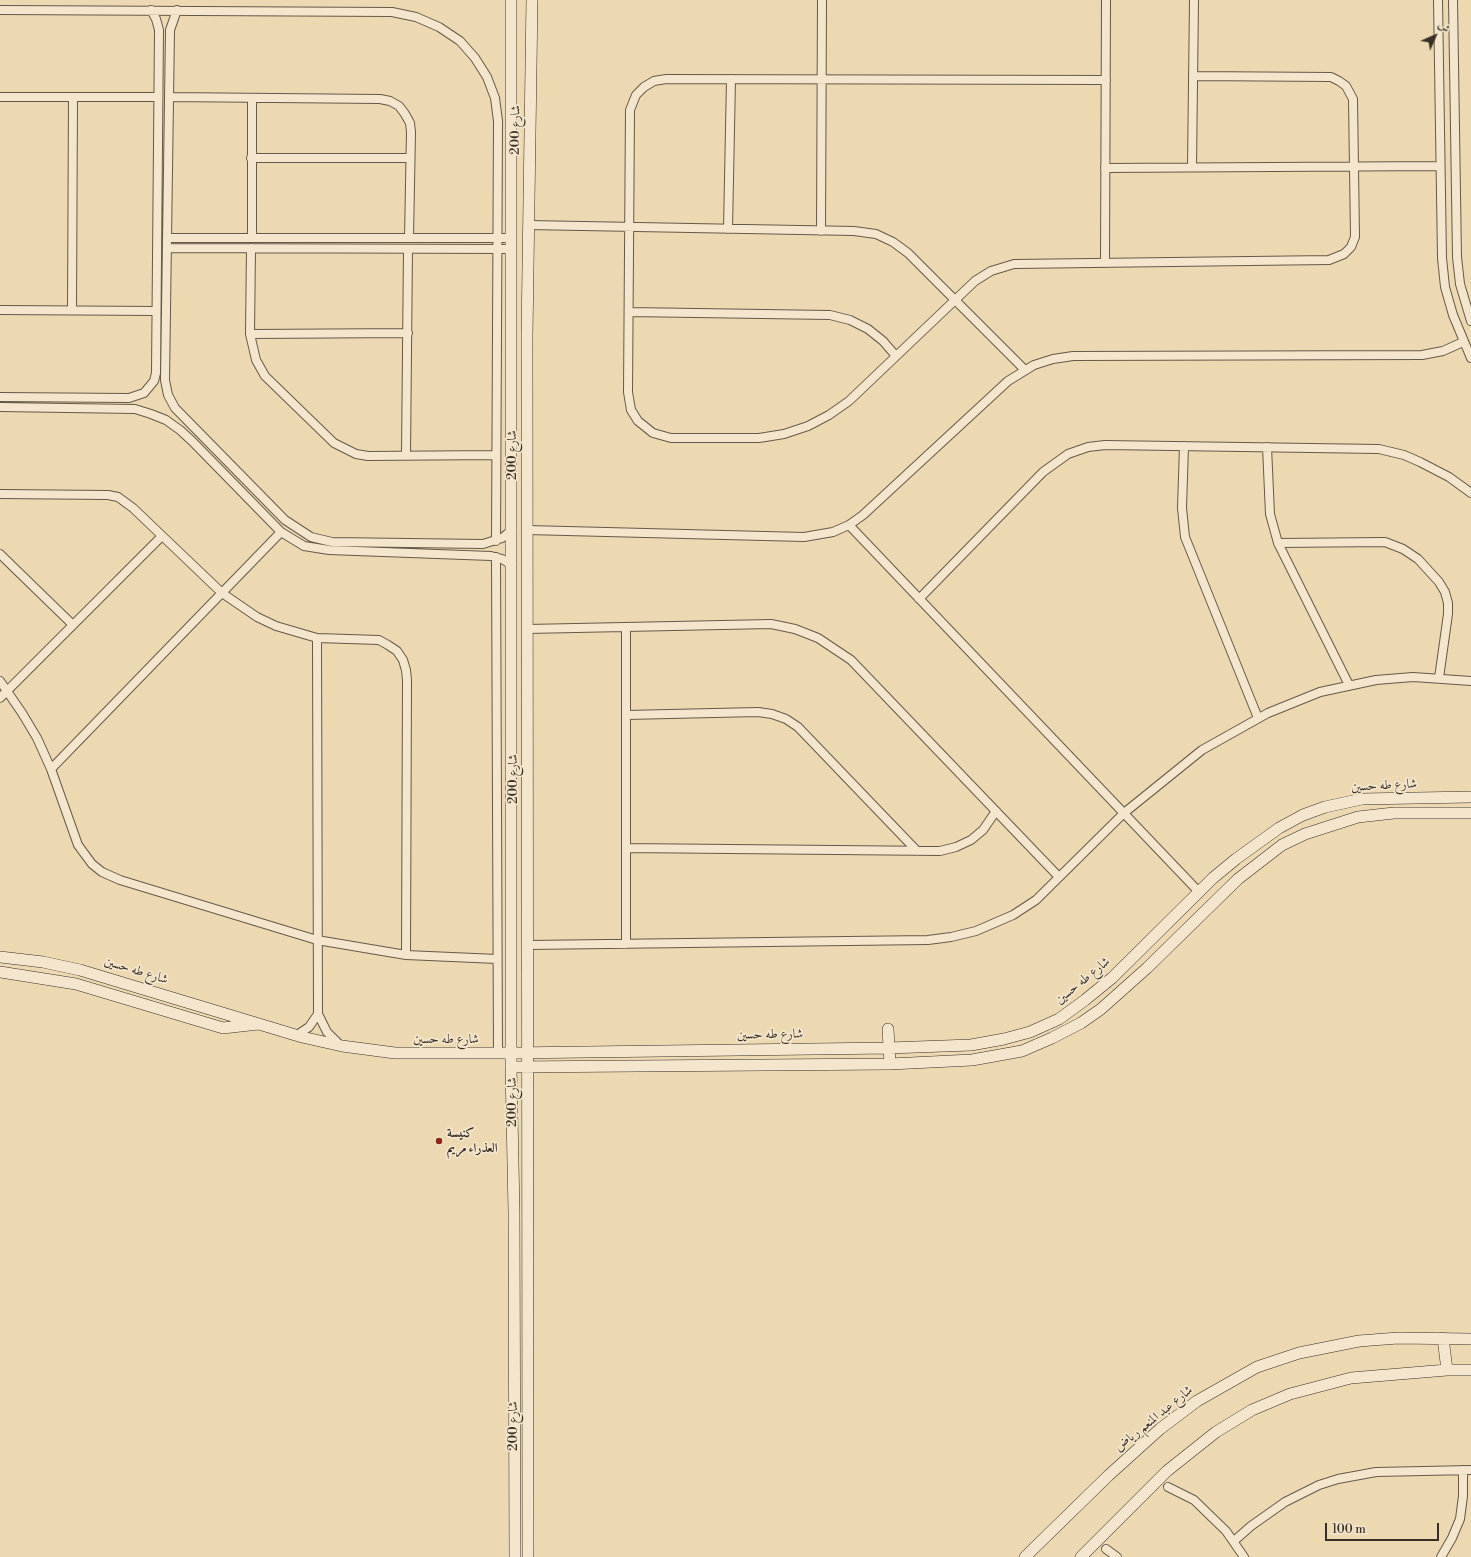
<!DOCTYPE html>
<html>
<head>
<meta charset="utf-8">
<style>
	body { margin:0 }
	#map { position:relative; width:1471px; height:1557px; overflow:hidden; background:#ecd8b1; font-family:"Libre Bodoni",Amiri,serif }
	canvas { display:block }
	.north { position:absolute; left:1415px; top:16px; width:40px; height:40px; -webkit-text-stroke:3px #f3e6cc; paint-order:stroke; rotate:45deg; font-size:11px; font-weight:700; line-height:16px; text-align:center; color:#383025 }
	.north::after { content:''; display:block; margin:auto; width:14px; height:18px; background:#383025; clip-path:polygon(50% 0,100% 100%,50% 72%,0 100%) }
	.scale { position:absolute; left:1325px; top:1523px; width:114px; height:18px; box-sizing:border-box; border:2px solid #383025; border-top:0; padding-left:5px; font-size:12px; line-height:14px; white-space:nowrap; color:#383025; -webkit-text-stroke:3px #f3e6cc; paint-order:stroke }
</style>
</head>
<body>
<div id="map">
<canvas width="1471" height="1557"></canvas>
<div class="north">ش</div>
<div class="scale">100 m</div>
</div>
<script>
const ctx = document.querySelector('canvas').getContext('2d');
ctx.lineJoin = 'round';
const shape = rows => new Path2D(rows.map(r => 'M' + r).join(''));
function strokePath(path, color, width, dash) { ctx.strokeStyle = color; ctx.lineWidth = width; ctx.lineCap = dash ? 'butt' : 'round'; ctx.setLineDash(dash || []); ctx.stroke(path); }
function label(font, color, halo, rows, align = 'center') {
  ctx.font = font + ' "Libre Bodoni",Amiri,serif'; ctx.lineWidth = 3.5; ctx.setLineDash([]); ctx.textBaseline = 'middle'; ctx.strokeStyle = halo; ctx.fillStyle = color; for (const [text, x, y, turn = 0] of rows) {
    ctx.save(); ctx.translate(x, y); ctx.rotate((+turn || 0) * Math.PI / 180); ctx.textAlign = isNaN(turn) ? turn : align; if (halo) ctx.strokeText(text, 0, 0); ctx.fillText(text, 0, 0); ctx.restore();
  }
}
const street = shape([
	[1438,0,1442,258,1445,287,1453,315,1471,358],
	[1453,0,1457,257,1460,284,1471,321],
	[0,10,392,12,416,17,439,27,460,41,475,58,487,77,495,98,498,121,496,541],
	[177,10,170,30,165,380,168,395,175,408,285,520,311,537,332,542,483,544,502,538,512,530],
	[1106,80,666,79,654,81,644,87,636,95,630,110,628,392,631,410,638,421,653,433,671,438,759,438,784,434,808,426,829,415,849,401,975,281,991,271,1014,264,1329,260,1344,254,1351,247,1355,237,1353,99,1346,86,1339,81,1331,77,1193,76],
	[0,97,158,97],
	[169,97,380,99,390,101,399,106,405,114,410,123,411,132,409,238],
	[252,98,252,238],
	[251,158,410,158],
	[1192,167,1194,0],
	[1105,168,1440,166],
	[528,225,854,231,876,234,893,242,908,253,1025,370],
	[728,229,731,79],
	[821,231,822,0],
	[167,238,511,238],
	[167,248,511,249],
	[251,248,250,334,256,360,265,376,334,443,356,454,368,456,496,455],
	[1105,262,1106,0],
	[0,310,156,311],
	[72,310,73,97],
	[629,312,830,315,850,320,868,329,883,341,896,356],
	[250,334,408,333],
	[0,397,129,398,144,393,154,381,156,373,159,30,156,19,151,10],
	[0,407,135,409,151,414,166,420,180,430,192,441,281,532,304,546,329,550,491,556,502,559,512,565],
	[1184,446,1182,508,1185,537,1258,718],
	[1267,447,1270,514,1278,543,1349,685],
	[406,455,408,249],
	[0,494,108,495,118,497,133,508,222,593,257,617,276,626,317,638,379,640,388,645,397,651,403,660,406,670,407,680,406,955],
	[849,525,1199,892],
	[527,530,804,537,833,532,849,525,863,515,1008,381,1034,365,1053,359,1073,356,1422,355,1443,351,1463,342],
	[1278,543,1385,542,1403,549,1418,559,1439,582,1445,592,1448,603,1448,614,1439,678],
	[0,554,73,625],
	[496,557,498,1053],
	[919,599,1043,472,1068,454,1088,447,1105,445,1379,449,1404,455,1420,462,1449,477,1471,493],
	[527,629,771,624,795,629,818,638,851,660,1059,877],
	[317,638,318,1014,327,1032,340,1045],
	[0,681,22,713,37,738,51,769,78,845,92,864,102,872,120,880,317,940,406,955,497,959],
	[0,698,162,536],
	[626,715,758,712,772,714,786,719,798,727,917,851],
	[51,769,281,532],
	[626,848,940,851,956,847,971,840,983,830,996,811],
	[626,944,626,627],
	[527,945,928,940,951,937,976,931,1013,915,1036,900,1124,813,1202,750,1268,713,1320,692,1376,680,1413,677,1471,681],
	[297,1035,309,1027,318,1014],
	[1168,1487,1194,1500,1226,1531,1244,1557],
	[1234,1541,1251,1526,1285,1502,1319,1485,1338,1479,1376,1472,1471,1470],
	[1106,1549,1117,1557],
	[1441,1557,1452,1538,1460,1519,1463,1496,1463,1470]
]);
const secondary = shape([
	[511,0,511,1067,514,1211,515,1557],
	[0,957,43,962,80,970,302,1037,342,1046,395,1053,511,1053,889,1048,971,1045,1004,1039,1030,1032,1059,1019,1085,1000,1112,978,1213,878,1236,859,1279,828,1303,815,1325,807,1362,799,1471,797],
	[0,972,76,984,223,1028,258,1024],
	[888,1029,890,1064],
	[511,1067,890,1064,972,1060,1022,1051,1052,1038,1081,1023,1101,1009,1147,968,1238,879,1282,845,1305,834,1358,817,1394,813,1471,813],
	[1443,1338,1447,1370],
	[528,1557,527,335,532,0],
	[1025,1557,1109,1475,1160,1429,1197,1401,1257,1367,1299,1353,1359,1341,1398,1338,1471,1339],
	[1081,1557,1167,1471,1216,1432,1252,1410,1290,1394,1351,1378,1447,1370,1471,1370]
]);
strokePath(street, '#655a48', 10);
strokePath(secondary, '#383025', 12);
strokePath(street, '#f3e6cc', 8);
strokePath(secondary, '#f3e6cc', 11);
for (const [x, y, r, color] of [
	[439,1141,4,"#8f2418"]
]) { const dot = new Path2D(); dot.arc(x, y, r, 0, 2 * Math.PI); ctx.fillStyle = color; ctx.fill(dot); strokePath(dot, '#f3e6cc', 1.5); }
label('13px', '#383025', '#f3e6cc', [
	["شارع 200",516,130,-89],
	["شارع 200",513,455,-90],
	["شارع 200",514,779,-90],
	["شارع طه حسين",1384,786,-3],
	["شارع طه حسين",136,971,17],
	["شارع طه حسين",1083,981,-39],
	["شارع طه حسين",770,1035,-1],
	["شارع طه حسين",446,1040],
	["شارع 200",513,1102,-90],
	["شارع عبد المنعم رياض",1154,1419,-39],
	["شارع 200",514,1426,-90]
]);
label('bold 13px', '#383025', '#f3e6cc', [
	["كنيسة",447,1134],
	["العذراء مريم",447,1149]
], 'left');
</script>
</body>
</html>
